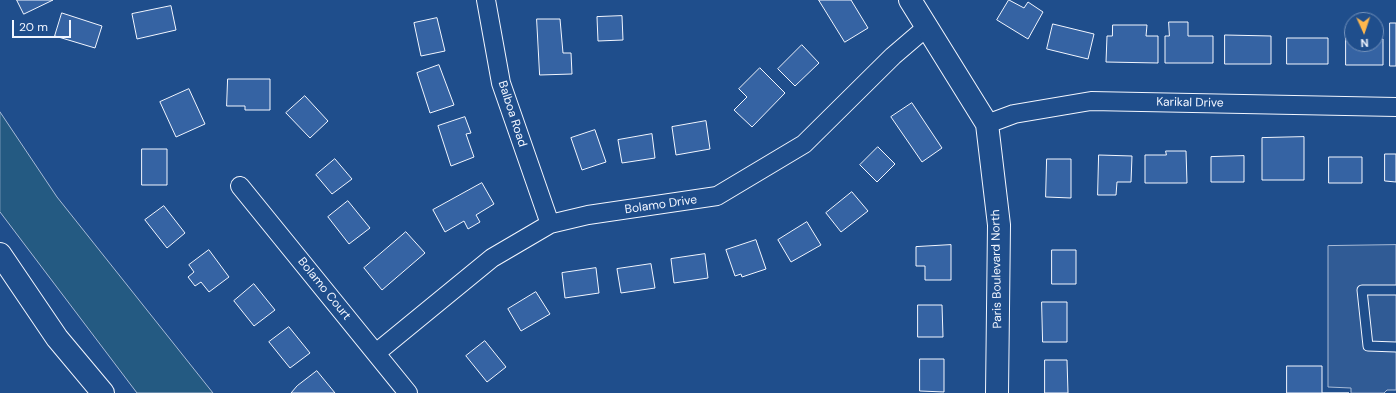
<!DOCTYPE html>
<html>
<head>
<meta charset="utf-8">
<style>
	body { margin:0 }
	#map { position:relative; width:1396px; height:393px; overflow:hidden; background:#1f4e8c; font-family:"DM Sans",sans-serif }
	canvas { display:block }
	.north { position:absolute; left:1344px; top:12px; width:40px; height:40px; box-sizing:border-box; background:#1f4e8c; border:1px solid #7391ba; border-radius:50%; rotate:177deg; font-size:11px; font-weight:700; line-height:16px; text-align:center; color:#f2f6ff }
	.north::after { content:''; display:block; margin:auto; width:14px; height:18px; background:#ffb74d; clip-path:polygon(50% 0,100% 100%,50% 72%,0 100%) }
	.scale { position:absolute; left:12px; top:20px; width:59px; height:18px; box-sizing:border-box; border:2px solid #f2f6ff; border-top:0; padding-left:5px; font-size:12px; line-height:14px; white-space:nowrap; color:#f2f6ff; -webkit-text-stroke:3px #1f4e8c; paint-order:stroke }
</style>
</head>
<body>
<div id="map">
<canvas width="1396" height="393"></canvas>
<div class="north">N</div>
<div class="scale">20 m</div>
</div>
<script>
const context = document.querySelector('canvas').getContext('2d');
context.lineJoin = 'round';
function paint(path, color) {
  context.fillStyle = color;
  context.fill(path, 'evenodd');
}
function trace(path, color, width, dash) {
  context.strokeStyle = color;
  context.lineWidth = width;
  context.lineCap = dash ? 'butt' : 'round';
  context.setLineDash(dash || []);
  context.stroke(path);
}
function write(font, color, halo, rows, align = 'center') {
  context.font = font + ' "DM Sans",sans-serif';
  context.lineWidth = 3;
  context.setLineDash([]);
  context.textBaseline = 'middle';
  context.strokeStyle = halo;
  context.fillStyle = color;
  for (const [text, x, y, turn = 0] of rows) {
    context.save();
    context.translate(x, y);
    context.rotate((+turn || 0) * Math.PI / 180);
    context.textAlign = isNaN(turn) ? turn : align;
    if (halo) context.strokeText(text, 0, 0);
    context.fillText(text, 0, 0);
    context.restore();
  }
}
const green = new Path2D(`
	M0,112L57,197L213,393H137L0,212Z`);
paint(green, '#245a82');
trace(green, '#a8bbd7', 1);
const parking = new Path2D(`
	M1396,245V390H1387L1384,393H1351V388L1328,387V246Z`);
paint(parking, '#305b95');
trace(parking, '#a8bbd7', 1);
const building = new Path2D(`
	M17,0H53L24,14Z
	M819,0H851L868,28L845,42Z
	M1009,0L1024,8L1028,2L1043,12L1028,39L997,20Z
	M171,6L176,30L137,39L132,14Z
	M62,13L102,26L95,48L55,36Z
	M622,16L623,40L598,41L597,17Z
	M437,18L445,51L421,56L414,23Z
	M537,19H560L563,53H571L572,74L540,75Z
	M1169,22H1188V36H1213V63H1165V36H1169Z
	M1390,23H1396V66H1390Z
	M1053,24L1094,34L1088,59L1047,49Z
	M1113,25H1147L1146,36H1158V63L1106,62L1107,36H1112Z
	M1225,35L1271,36V64H1225Z
	M1287,38H1328V64H1287Z
	M1346,38H1352V44H1376V39H1383V65H1346Z
	M802,45L819,63L795,86L778,69Z
	M439,65L454,105L430,113L417,73Z
	M760,68L785,93L752,127L734,110L747,97L739,89Z
	M228,79H270V110H245V106H227Z
	M189,89L205,124L176,137L160,102Z
	M305,96L328,121L310,138L286,113Z
	M912,103L942,148L922,162L891,117Z
	M465,117L471,133L466,134L474,157L451,166L438,126Z
	M706,121L710,149L676,155L672,127Z
	M595,130L606,162L582,170L571,138Z
	M652,134L655,158L622,163L618,140Z
	M1304,137V180H1262V138Z
	M878,147L895,164L877,182L860,165Z
	M142,149H167V185H142Z
	M1166,151H1186L1187,183H1145V155H1166Z
	M1385,154H1396V182L1385,181Z
	M1099,155L1132,156L1131,182H1117L1116,195H1098Z
	M1244,156V182H1211V157Z
	M1329,157H1362V183H1329Z
	M335,159L352,179L332,194L316,175Z
	M1047,159H1071V198L1046,197Z
	M482,183L494,204L476,215L480,222L468,229L464,221L445,232L433,210Z
	M852,192L868,211L841,232L826,213Z
	M348,201L370,228L349,244L328,217Z
	M164,206L185,233L167,248L145,220Z
	M807,222L821,245L791,262L778,240Z
	M406,232L425,253L382,290L364,268Z
	M756,240L766,269L742,277L741,274L735,276L726,250Z
	M951,245V280H925V266H916V247Z
	M209,250L229,277L209,292L201,282L195,286L188,277L194,272L189,265Z
	M1052,250H1076V284H1052Z
	M705,254L708,278L674,283L671,259Z
	M651,264L655,288L621,293L617,269Z
	M596,268L599,293L565,298L562,273Z
	M254,284L275,310L254,326L234,301Z
	M536,292L550,314L521,331L508,309Z
	M1042,302H1067V342H1043Z
	M918,305H942L943,337H918Z
	M289,327L310,353L290,368L269,342Z
	M485,341L506,367L487,382L466,356Z
	M920,359H944V392L920,391Z
	M1045,360H1067L1068,393H1045Z
	M1287,366H1322V393H1349H1287Z
	M317,371L335,393H291L297,386Z`);
paint(building, '#3563a3');
trace(building, '#f2f6ff', 1);
const lane = new Path2D(`
	M1396,290H1362L1368,346L1396,347`);
const street = new Path2D(`
	M486,0L501,83L550,224
	M987,124L1014,114L1091,101L1396,107
	M240,186L408,393
	M376,353L492,258L550,224L588,215L717,196L804,144L893,56L928,26`);
const secondary = new Path2D(`
	M910,0L987,124L999,225L997,393`);
const highway = new Path2D(`
	M0,254L57,338L103,393`);
trace(lane, '#f2f6ff', 11);
trace(street, '#f2f6ff', 20);
trace(secondary, '#f2f6ff', 24);
trace(highway, '#f2f6ff', 24);
trace(lane, '#1f4e8c', 9);
trace(street, '#1f4e8c', 18);
trace(secondary, '#1f4e8c', 22);
trace(highway, '#1f4e8c', 22);
write('12px', '#f2f6ff', '#1f4e8c', [
	["Karikal Drive",1190,103,1],
	["Balboa Road",512,114,72],
	["Bolamo Drive",661,205,-8],
	["Paris Boulevard North",997,269,-91],
	["Bolamo Court",324,289,51]
]);
</script>
</body>
</html>
